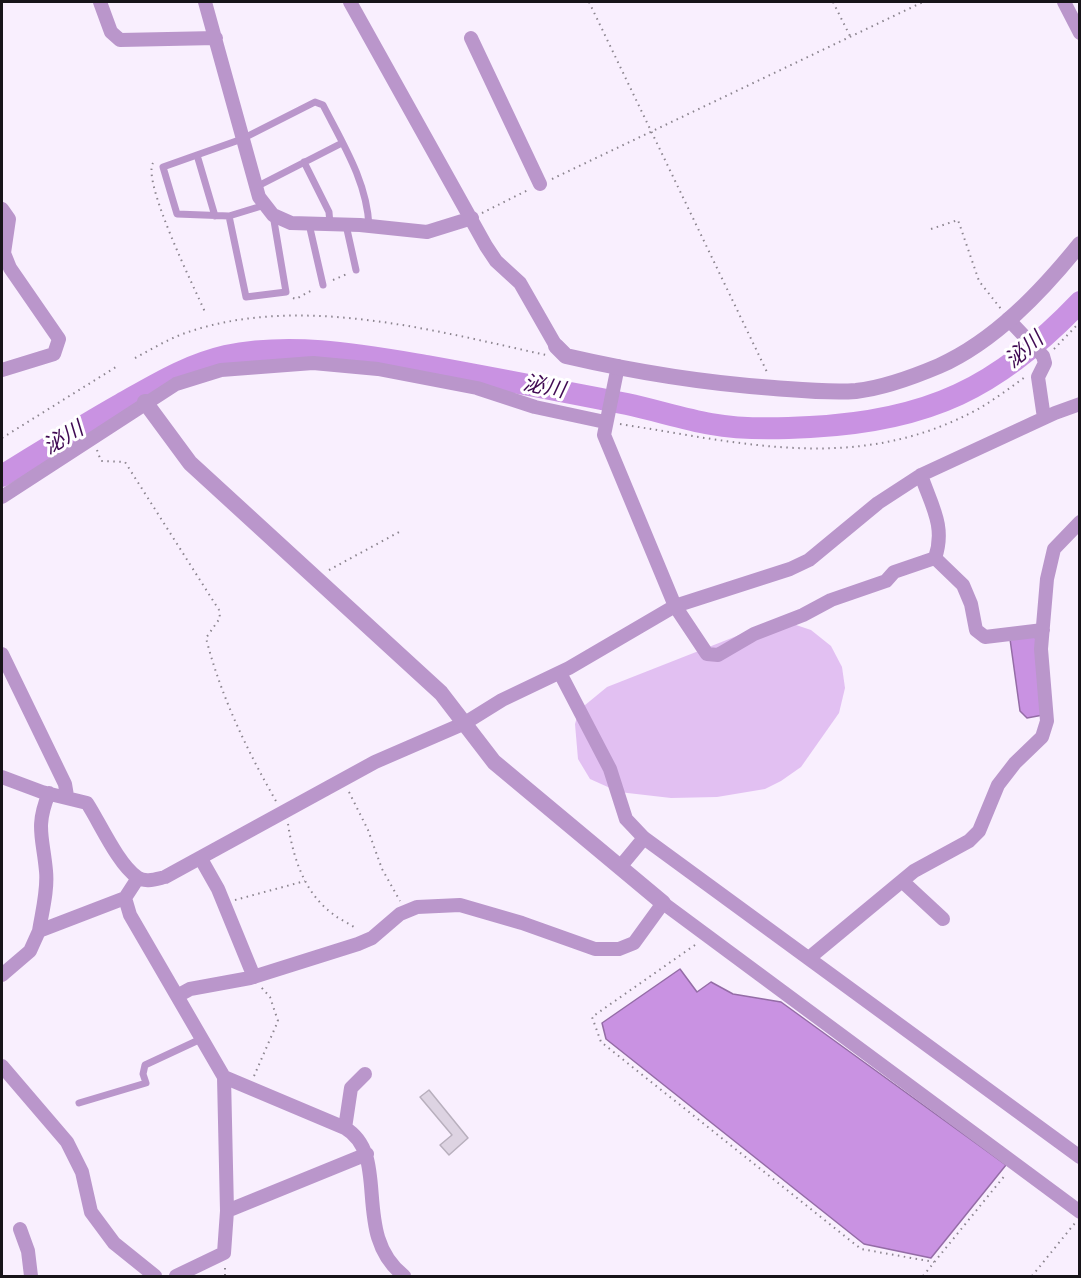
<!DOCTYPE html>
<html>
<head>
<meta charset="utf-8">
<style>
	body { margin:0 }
	#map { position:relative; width:1081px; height:1278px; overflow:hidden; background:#f9effe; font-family:"Source Serif 4",serif }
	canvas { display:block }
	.frame { position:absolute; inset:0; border:3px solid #171419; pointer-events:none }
</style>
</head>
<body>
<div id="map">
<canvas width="1081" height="1278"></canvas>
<div class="frame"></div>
</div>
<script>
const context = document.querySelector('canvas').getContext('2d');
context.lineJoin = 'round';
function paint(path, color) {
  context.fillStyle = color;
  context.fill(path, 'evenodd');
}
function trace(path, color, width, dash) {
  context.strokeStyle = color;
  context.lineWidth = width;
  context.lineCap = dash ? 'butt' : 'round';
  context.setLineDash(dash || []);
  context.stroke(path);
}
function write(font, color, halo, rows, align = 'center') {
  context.font = font + ' "Source Serif 4","Noto Sans JP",serif';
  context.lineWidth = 6;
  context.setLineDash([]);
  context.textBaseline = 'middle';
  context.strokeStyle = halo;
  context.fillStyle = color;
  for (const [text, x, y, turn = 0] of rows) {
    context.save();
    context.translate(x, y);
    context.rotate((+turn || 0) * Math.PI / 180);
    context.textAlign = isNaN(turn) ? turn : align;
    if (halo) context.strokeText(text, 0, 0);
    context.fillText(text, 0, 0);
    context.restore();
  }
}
paint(new Path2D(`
	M790,623L811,630L831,646L842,667L845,688L839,713L801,767L781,781L765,789L717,797L671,798L619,792L590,779L578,759L575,724L579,710L607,687L752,630Z`), '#e2c0f2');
const water = new Path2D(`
	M1028,636L1038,638L1043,715L1027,718L1020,711L1010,639Z
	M680,969L697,992L711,982L733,994L781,1002L1006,1165L931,1258L864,1244L606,1039L602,1023Z`);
paint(water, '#c992e2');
trace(water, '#946ca6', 1.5);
trace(new Path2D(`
	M2,476C41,452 80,427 121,404C155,385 187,365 226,356C292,342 361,355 427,366C494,378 560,391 627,404C655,410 683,419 711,424C743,430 777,429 810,427C928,421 998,388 1080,302`), '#c992e2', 22);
const building = new Path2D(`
	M429,1090L468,1138L449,1155L440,1145L452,1135L420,1097Z`);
paint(building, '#ddd3e2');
trace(building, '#b8afbd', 1.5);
trace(new Path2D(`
	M589,2L767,372
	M833,2L850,36
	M153,163C142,182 194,287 205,312
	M552,179L923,2
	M482,213L528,190
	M931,229L958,220L979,281L1001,309
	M333,280L347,274
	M293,298L296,299L314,289
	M1054,349L1080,322
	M135,358C150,350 165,341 180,335C294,292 432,330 546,355
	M620,424C747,444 860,474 980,408C995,399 1010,388 1025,377
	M2,438L116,367
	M97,450L101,461L125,462L219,610L220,618L206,638C221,697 247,750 277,803
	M329,570L401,531
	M349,792L368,830L382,869L400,901
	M288,824C293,857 304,893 333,914C340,920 349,923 357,929
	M235,900L305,881
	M695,945L592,1017L601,1042L861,1249L934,1262
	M254,1076L278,1021L270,997L261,987
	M225,1268V1276
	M923,1276L1006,1174
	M1032,1276L1075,1223`), '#8c858f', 2, [1.5, 4.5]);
trace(new Path2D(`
	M197,155L215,216
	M304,162L329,212L330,224
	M256,187L342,143
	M265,205L229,216L177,214L163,167L242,139L315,102L323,105C343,144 367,182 369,226
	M229,216L246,297L286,292L273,215
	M309,224L323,285
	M346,225L356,270
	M79,1103L146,1083L143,1074L145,1065L203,1038`), '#ba96cb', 7);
trace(new Path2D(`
	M100,2L111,32L120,40L216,38
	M205,2L259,197L273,215L291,223L360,225L427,232L472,218
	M350,2L486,246L496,261L520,283L556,346
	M1064,2L1080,33
	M471,38L540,184
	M2,209L9,219L4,253L10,268L59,339L54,354L2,370
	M1008,319L1043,356L1045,363L1038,377L1044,418
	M618,366L604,435L675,606L707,654L718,655L754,634L803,615L831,600L886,581L894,572L935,558
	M921,475C931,505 946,526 935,558
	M2,497L176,384L221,370L313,363L378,369L477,388L535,407L605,422
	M935,558L963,585L971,604L976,630L985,637L1043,630
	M2,654L65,784L67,796
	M560,673L610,769L626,819L644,838L1080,1157
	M2,777L42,792L87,803C100,823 118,864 137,877C145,883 156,879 165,877L375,762L465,723L502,700L569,668L675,606L790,569L809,560L878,503L921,475L1055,413L1080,404
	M201,859L218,889L254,977
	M620,867L644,838
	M902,881L943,919
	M125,898L130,915L224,1077L227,1211L224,1253L176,1276
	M39,931C42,912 48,890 46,871C43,837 35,827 49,793
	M809,958L914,871L969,841L979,831L998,785L1015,763L1042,737L1047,721L1041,649L1047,579L1054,549L1080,522
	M2,975L30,951L39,931L125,898L138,878
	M179,995L190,989L250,978L358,944L372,938L400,914L417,907L460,905L522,923L595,949H619L634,943L663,903L1080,1212
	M2,1066L67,1142L82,1172L91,1212L114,1243L155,1276
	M224,1077L345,1128C392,1156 350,1234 404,1276
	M345,1128L351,1088L365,1074
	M227,1211L367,1154
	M20,1229L28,1251L31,1276`), '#ba96cb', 14);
trace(new Path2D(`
	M556,346L566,356C635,372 703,383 774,388C801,390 828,393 856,391C883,388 913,377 939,366C995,341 1042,291 1080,244
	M145,402L190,463L441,693L494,762L663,903`), '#ba96cb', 16);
write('italic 21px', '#400a53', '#fff', [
	["泌川",1025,351,-41],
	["泌川",544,388,11],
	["泌川",64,439,-31]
]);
</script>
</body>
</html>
